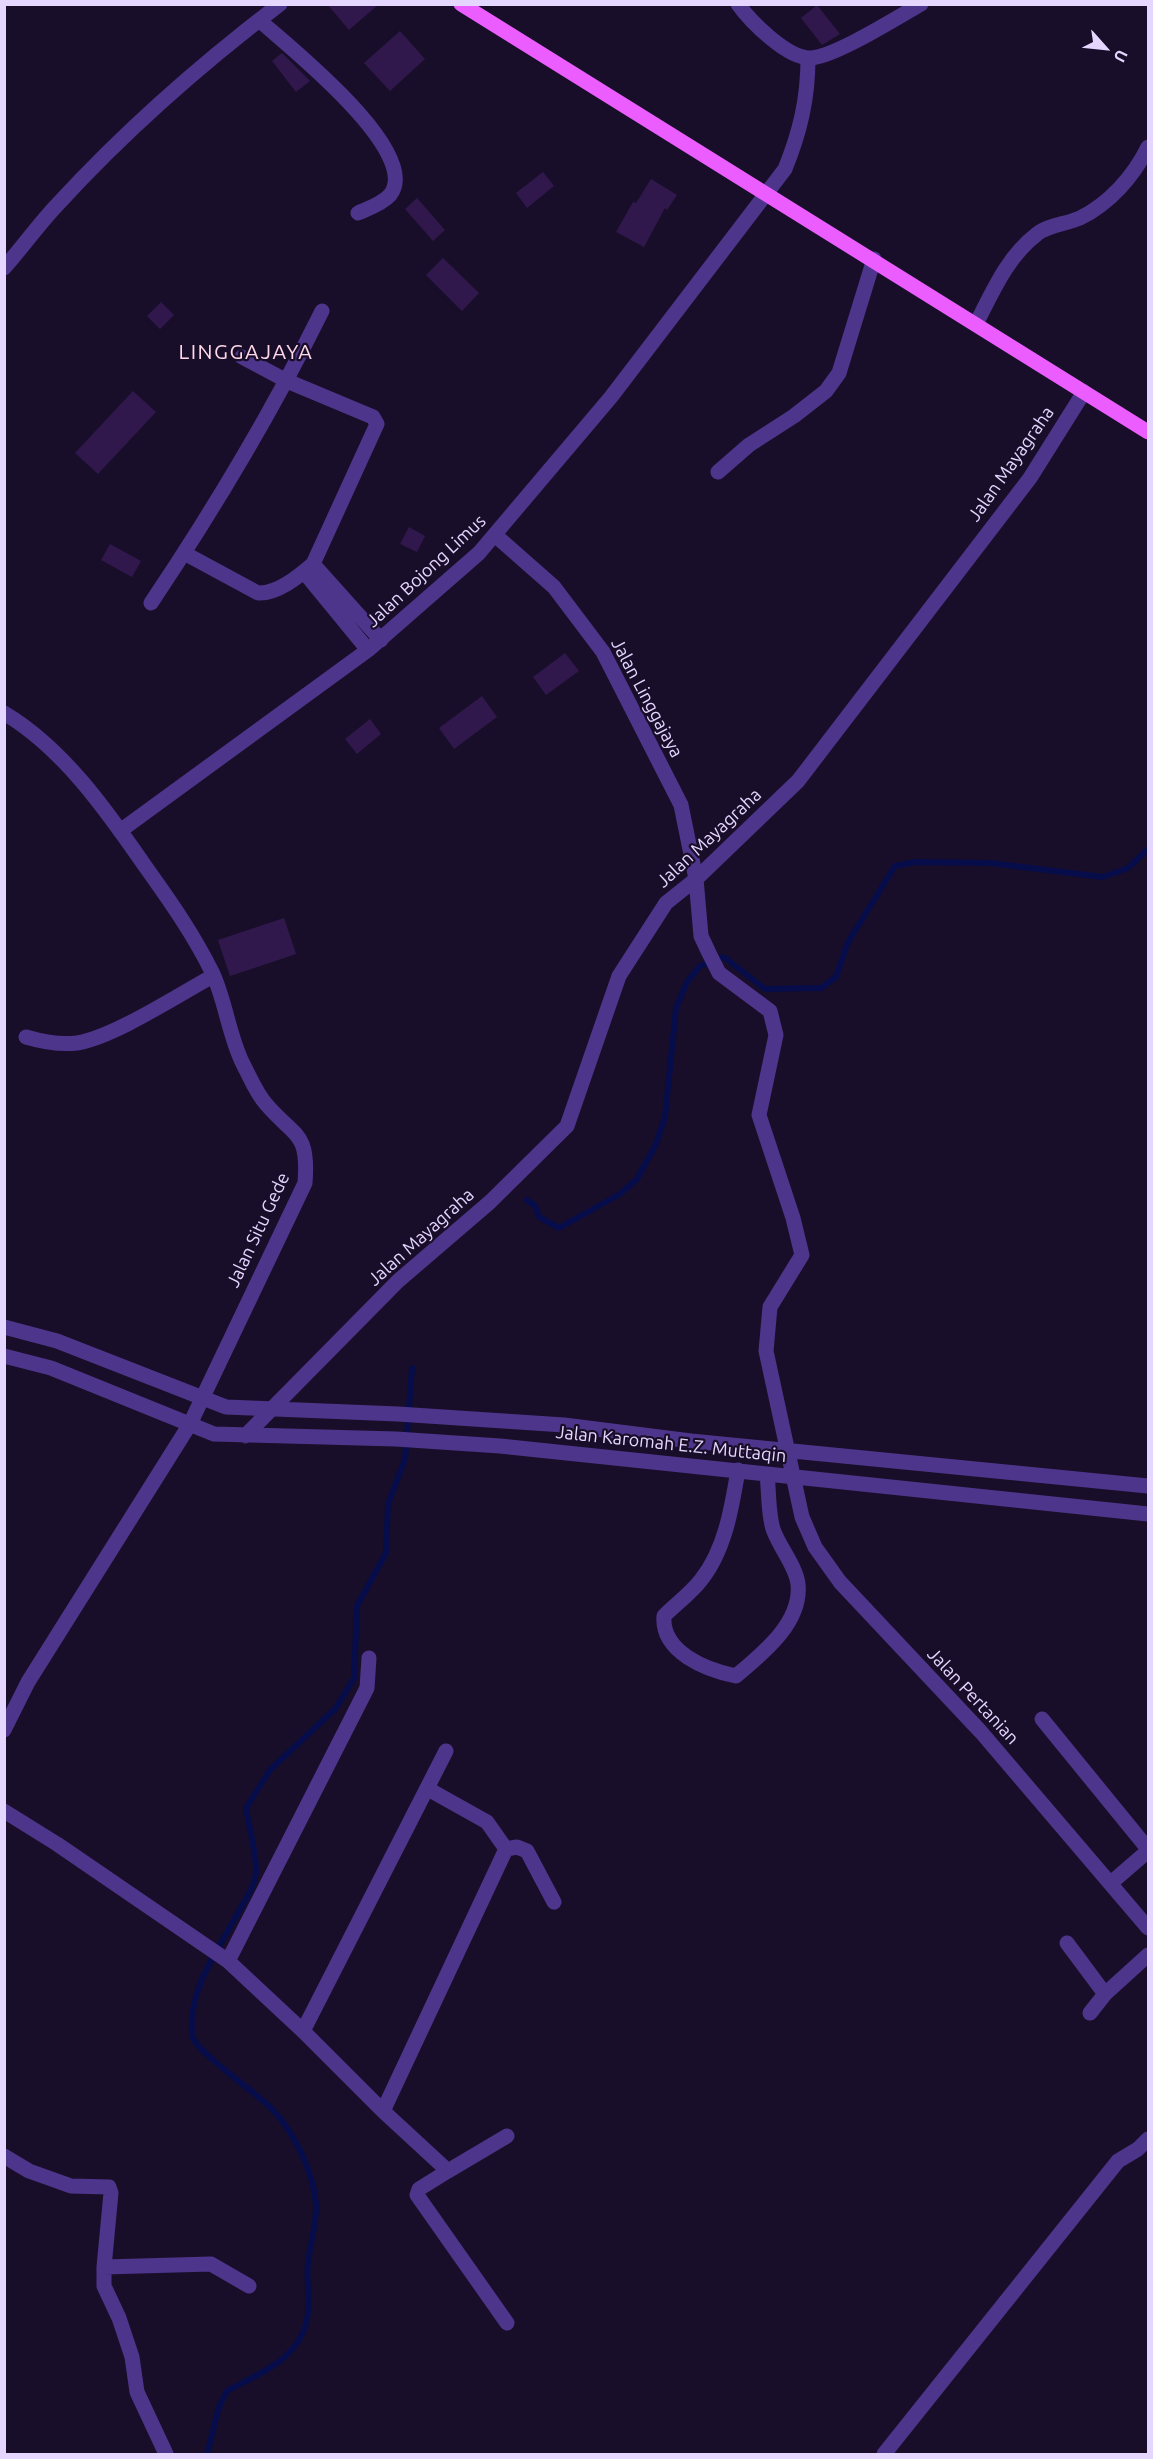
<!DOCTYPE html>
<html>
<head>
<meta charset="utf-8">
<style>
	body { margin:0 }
	#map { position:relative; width:1153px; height:2459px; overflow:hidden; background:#190e29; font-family:Ubuntu,sans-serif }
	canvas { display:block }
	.frame { position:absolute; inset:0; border:6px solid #e5d6ff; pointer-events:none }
	.north { position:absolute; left:1075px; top:18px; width:60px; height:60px; -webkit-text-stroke:4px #190e29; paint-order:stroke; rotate:117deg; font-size:16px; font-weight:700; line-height:24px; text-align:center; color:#e5d6ff }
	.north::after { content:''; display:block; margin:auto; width:21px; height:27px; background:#e5d6ff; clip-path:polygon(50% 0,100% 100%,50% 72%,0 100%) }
</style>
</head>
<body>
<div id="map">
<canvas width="1153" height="2459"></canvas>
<div class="frame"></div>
<div class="north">U</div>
</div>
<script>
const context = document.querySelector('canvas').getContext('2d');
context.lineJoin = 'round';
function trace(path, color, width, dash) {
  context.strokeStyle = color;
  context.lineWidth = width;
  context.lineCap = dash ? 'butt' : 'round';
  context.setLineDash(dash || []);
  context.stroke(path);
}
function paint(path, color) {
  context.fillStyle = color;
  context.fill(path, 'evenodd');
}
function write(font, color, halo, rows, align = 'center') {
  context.font = font + ' Ubuntu,sans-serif';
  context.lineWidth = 4.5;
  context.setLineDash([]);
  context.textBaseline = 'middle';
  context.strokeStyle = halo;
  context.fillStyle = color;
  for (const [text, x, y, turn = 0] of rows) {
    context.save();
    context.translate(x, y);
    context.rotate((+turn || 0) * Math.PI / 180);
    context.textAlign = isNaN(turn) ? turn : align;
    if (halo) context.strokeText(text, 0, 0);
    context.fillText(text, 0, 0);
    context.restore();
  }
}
trace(new Path2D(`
	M527,1200L535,1206L539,1217L559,1228L620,1194L637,1179L656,1144L665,1117L676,1008L687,982L700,966L724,957L765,989L821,988L836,977L848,942L895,866L915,862L990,863L1103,877L1128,868L1148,849
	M207,2454L219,2407L227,2391C262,2372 303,2358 308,2313C310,2296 306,2279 308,2263C310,2243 317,2224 316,2204C313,2171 295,2134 273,2110C257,2092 193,2051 192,2034C188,1989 218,1950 238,1913C245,1900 255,1886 256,1871C256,1850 249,1828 246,1808L270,1770L336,1708L354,1678L357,1606L386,1553L388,1504L405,1459L412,1368`), '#060d4a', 6);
paint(new Path2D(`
	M327,4H379L349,30Z
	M817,5L840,34L822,45L801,18Z
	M400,31L425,59L390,91L364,63Z
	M282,53L310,81L296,92L272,61Z
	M543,172L554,186L527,208L516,193Z
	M651,179L677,195L667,210L665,208L644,247L616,232L633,202L636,203Z
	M417,198L445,230L433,241L405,209Z
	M443,258L479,293L462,311L426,275Z
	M161,302L174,315L160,329L147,316Z
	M133,391L156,412L98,474L75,453Z
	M409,527L425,536L417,552L400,544Z
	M110,544L141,561L132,577L101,560Z
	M565,653L579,671L546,695L533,677Z
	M482,696L497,717L454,749L439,728Z
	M370,719L381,734L357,754L345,739Z
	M284,918L296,954L230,976L218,940Z`), '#30184c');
trace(new Path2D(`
	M738,4C751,22 787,58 810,58C833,58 898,17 921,4
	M259,20C287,45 424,153 390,195C382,204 367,209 358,213
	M4,268C22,248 38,225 57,205C124,132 201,64 280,4
	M976,324C993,291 1007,257 1037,234C1048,225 1067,224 1080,218C1109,204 1134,176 1148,147
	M718,472L749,445L794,416L826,391L839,373L874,259
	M495,535L554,587L603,652L681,805L696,879L701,936L709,953L719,973L770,1011L776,1035L759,1115L793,1218L802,1255L770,1307L766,1351L802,1517L815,1547L840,1582L981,1732L1148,1928
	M184,553L258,593C277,594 298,577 313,564L377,424L373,417L287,381L242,357
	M313,564L381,640
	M304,572L368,650
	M151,603C214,509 272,412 322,311
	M4,713C63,748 107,811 145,866C170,901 194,935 213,974C226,1003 229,1036 243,1064C250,1077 256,1093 266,1104C295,1138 309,1131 305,1183L190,1424L28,1682L4,1730
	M120,831L368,650L479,553L611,397L785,169C800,132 808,99 808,58
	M26,1037C43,1042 60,1045 77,1043C114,1037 178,995 213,976
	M4,1327L57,1341L226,1407L398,1414L564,1425L691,1441L1148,1486
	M4,1356L51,1368L214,1434L396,1439L500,1446L1148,1514
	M245,1436L398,1281L490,1202L567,1126L619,976L666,903L696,879L798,781L1030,478L1084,392
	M738,1470C732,1507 725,1550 701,1580C691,1593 676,1604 664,1616C661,1652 706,1670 736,1676C762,1654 802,1623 798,1584C796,1566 779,1547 773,1529C768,1513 769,1491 767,1474
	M1042,1719L1148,1849
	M428,1789L487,1822L506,1849
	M4,1811L57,1844L228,1961L303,2031L383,2111L448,2171L419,2189L417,2195L507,2323
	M1112,1882L1148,1851
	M1067,1943L1105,1994L1148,1955
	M228,1961L367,1688L369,1658
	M1090,2013L1105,1994
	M303,2031L446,1751
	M383,2111L506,1849L517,1847L527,1851L554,1902
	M4,2156L29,2171L71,2186L109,2187L111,2193L104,2267L211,2264L249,2286
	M448,2171L507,2136
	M104,2267V2286L119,2318L132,2357L137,2392L166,2454
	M884,2454L1118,2161L1138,2149L1148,2139`), '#4e358c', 15);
trace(new Path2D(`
	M461,4L1148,432`), '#eb5dff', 15);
write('18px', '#e5d6ff', '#190e29', [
	["Jalan Mayagraha",1011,464,-55],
	["Jalan Bojong Limus",426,571,-43],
	["Jalan Linggajaya",647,698,62],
	["Jalan Mayagraha",709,838,-43],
	["Jalan Situ Gede",258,1230,-65],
	["Jalan Mayagraha",421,1237,-42],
	["Jalan Karomah E.Z. Muttaqin",671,1444,6],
	["Jalan Pertanian",973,1696,47]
]);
context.letterSpacing = '1.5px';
write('21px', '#ffd8e7', '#190e29', [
	["LINGGAJAYA",246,352]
]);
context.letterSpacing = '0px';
</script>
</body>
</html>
